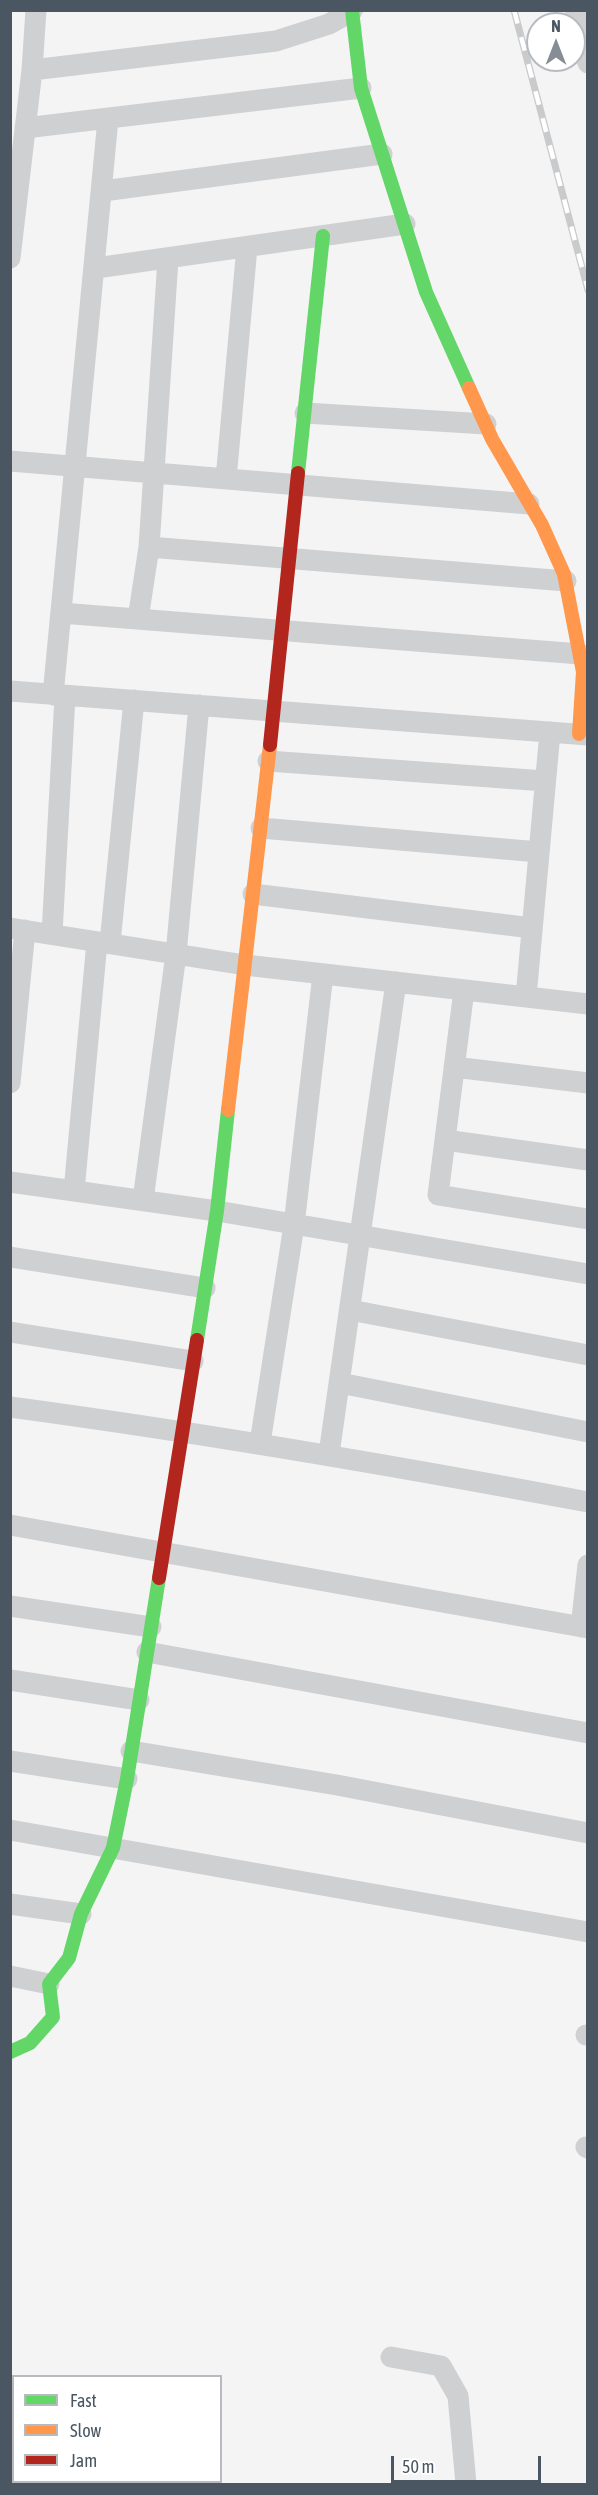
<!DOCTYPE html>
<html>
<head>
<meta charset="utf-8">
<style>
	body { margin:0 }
	#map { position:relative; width:598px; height:2495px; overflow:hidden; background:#f4f4f4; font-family:"Asap Condensed",sans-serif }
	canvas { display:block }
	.frame { position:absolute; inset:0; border:12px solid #4a5661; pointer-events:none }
	.legend { position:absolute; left:12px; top:2375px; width:210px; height:108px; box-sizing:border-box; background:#fff; border:2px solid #b7bbc0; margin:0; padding:8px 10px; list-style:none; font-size:18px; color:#4a5661 }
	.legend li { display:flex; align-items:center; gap:12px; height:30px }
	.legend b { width:30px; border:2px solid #b7bbc0 }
	.north { position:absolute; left:526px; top:12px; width:60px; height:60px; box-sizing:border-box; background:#fff; border:2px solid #b7bbc0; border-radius:50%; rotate:0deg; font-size:16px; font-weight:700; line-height:24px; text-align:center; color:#4a5661 }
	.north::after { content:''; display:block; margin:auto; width:21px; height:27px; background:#868d94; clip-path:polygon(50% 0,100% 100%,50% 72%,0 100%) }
	.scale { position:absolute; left:391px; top:2456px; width:150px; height:27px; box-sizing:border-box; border:3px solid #4a5661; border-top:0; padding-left:8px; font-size:18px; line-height:21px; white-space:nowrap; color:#4a5661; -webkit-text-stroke:4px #fff; paint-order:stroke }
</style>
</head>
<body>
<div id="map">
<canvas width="598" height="2495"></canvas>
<div class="frame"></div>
<ul class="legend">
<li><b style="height:8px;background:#63d668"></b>Fast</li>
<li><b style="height:8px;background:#ff974d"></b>Slow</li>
<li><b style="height:8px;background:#b3261e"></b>Jam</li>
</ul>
<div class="north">N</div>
<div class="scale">50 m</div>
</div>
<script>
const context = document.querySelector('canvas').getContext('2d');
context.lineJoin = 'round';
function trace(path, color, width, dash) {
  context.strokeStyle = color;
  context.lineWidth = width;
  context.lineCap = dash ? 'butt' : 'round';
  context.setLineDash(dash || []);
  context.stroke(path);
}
trace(new Path2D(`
	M575,10L588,63
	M32,70L276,41L329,24L352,11
	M25,128L361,88
	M103,191L382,154
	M10,258L32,70L36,10
	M96,268L405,224
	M305,413L486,424
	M10,461L529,504
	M226,479L247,247
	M149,547L566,581
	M61,613L580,654
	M138,619L149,547L168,259
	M10,691L588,735
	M53,695L108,119
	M268,761L545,781
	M261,828L539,852
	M253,894L532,928
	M10,928L245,965L588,1004
	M52,934L65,696
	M110,943L134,700
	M464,990L438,1195L588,1219
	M526,997L550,732
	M454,1067L588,1083
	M10,1083L25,930
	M445,1140L588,1160
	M10,1182L217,1211L588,1274
	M74,1191L97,942
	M143,1200L176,954L199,705
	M10,1257L205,1288
	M350,1310L588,1355
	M10,1332L193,1361
	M340,1383L588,1432
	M10,1407C204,1433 396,1466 588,1502
	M260,1443L294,1225L323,974
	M329,1454L396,982
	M10,1525L588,1628
	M10,1606L151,1627
	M581,1627L588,1565
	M147,1652L588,1733
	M10,1680L139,1700
	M131,1751L337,1785L588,1833
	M10,1761L127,1779
	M10,1830L588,1932
	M10,1904L81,1914
	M10,1976L49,1984
	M586,2035H588
	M586,2147L588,2148
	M391,2357L441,2366L458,2396L466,2484
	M21,2482L35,2484`), '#ced0d2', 21);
trace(new Path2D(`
	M352,10L361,88L426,292L469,388
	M298,473L323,236
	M197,1340L217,1211L228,1110
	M10,2052L30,2043L53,2017L49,1984L69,1958L81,1914L113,1848L127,1779L159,1578`), '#63d668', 14);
trace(new Path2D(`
	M469,388L492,439L542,525L564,574L583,672L579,734
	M228,1110L270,745`), '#ff974d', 14);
trace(new Path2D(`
	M270,745L298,473
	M159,1578L197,1340`), '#b3261e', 14);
const rail = new Path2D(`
	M514,10L588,290`);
trace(rail, '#c9cacc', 7);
trace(rail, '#fff', 4.5, [14]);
</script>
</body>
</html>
